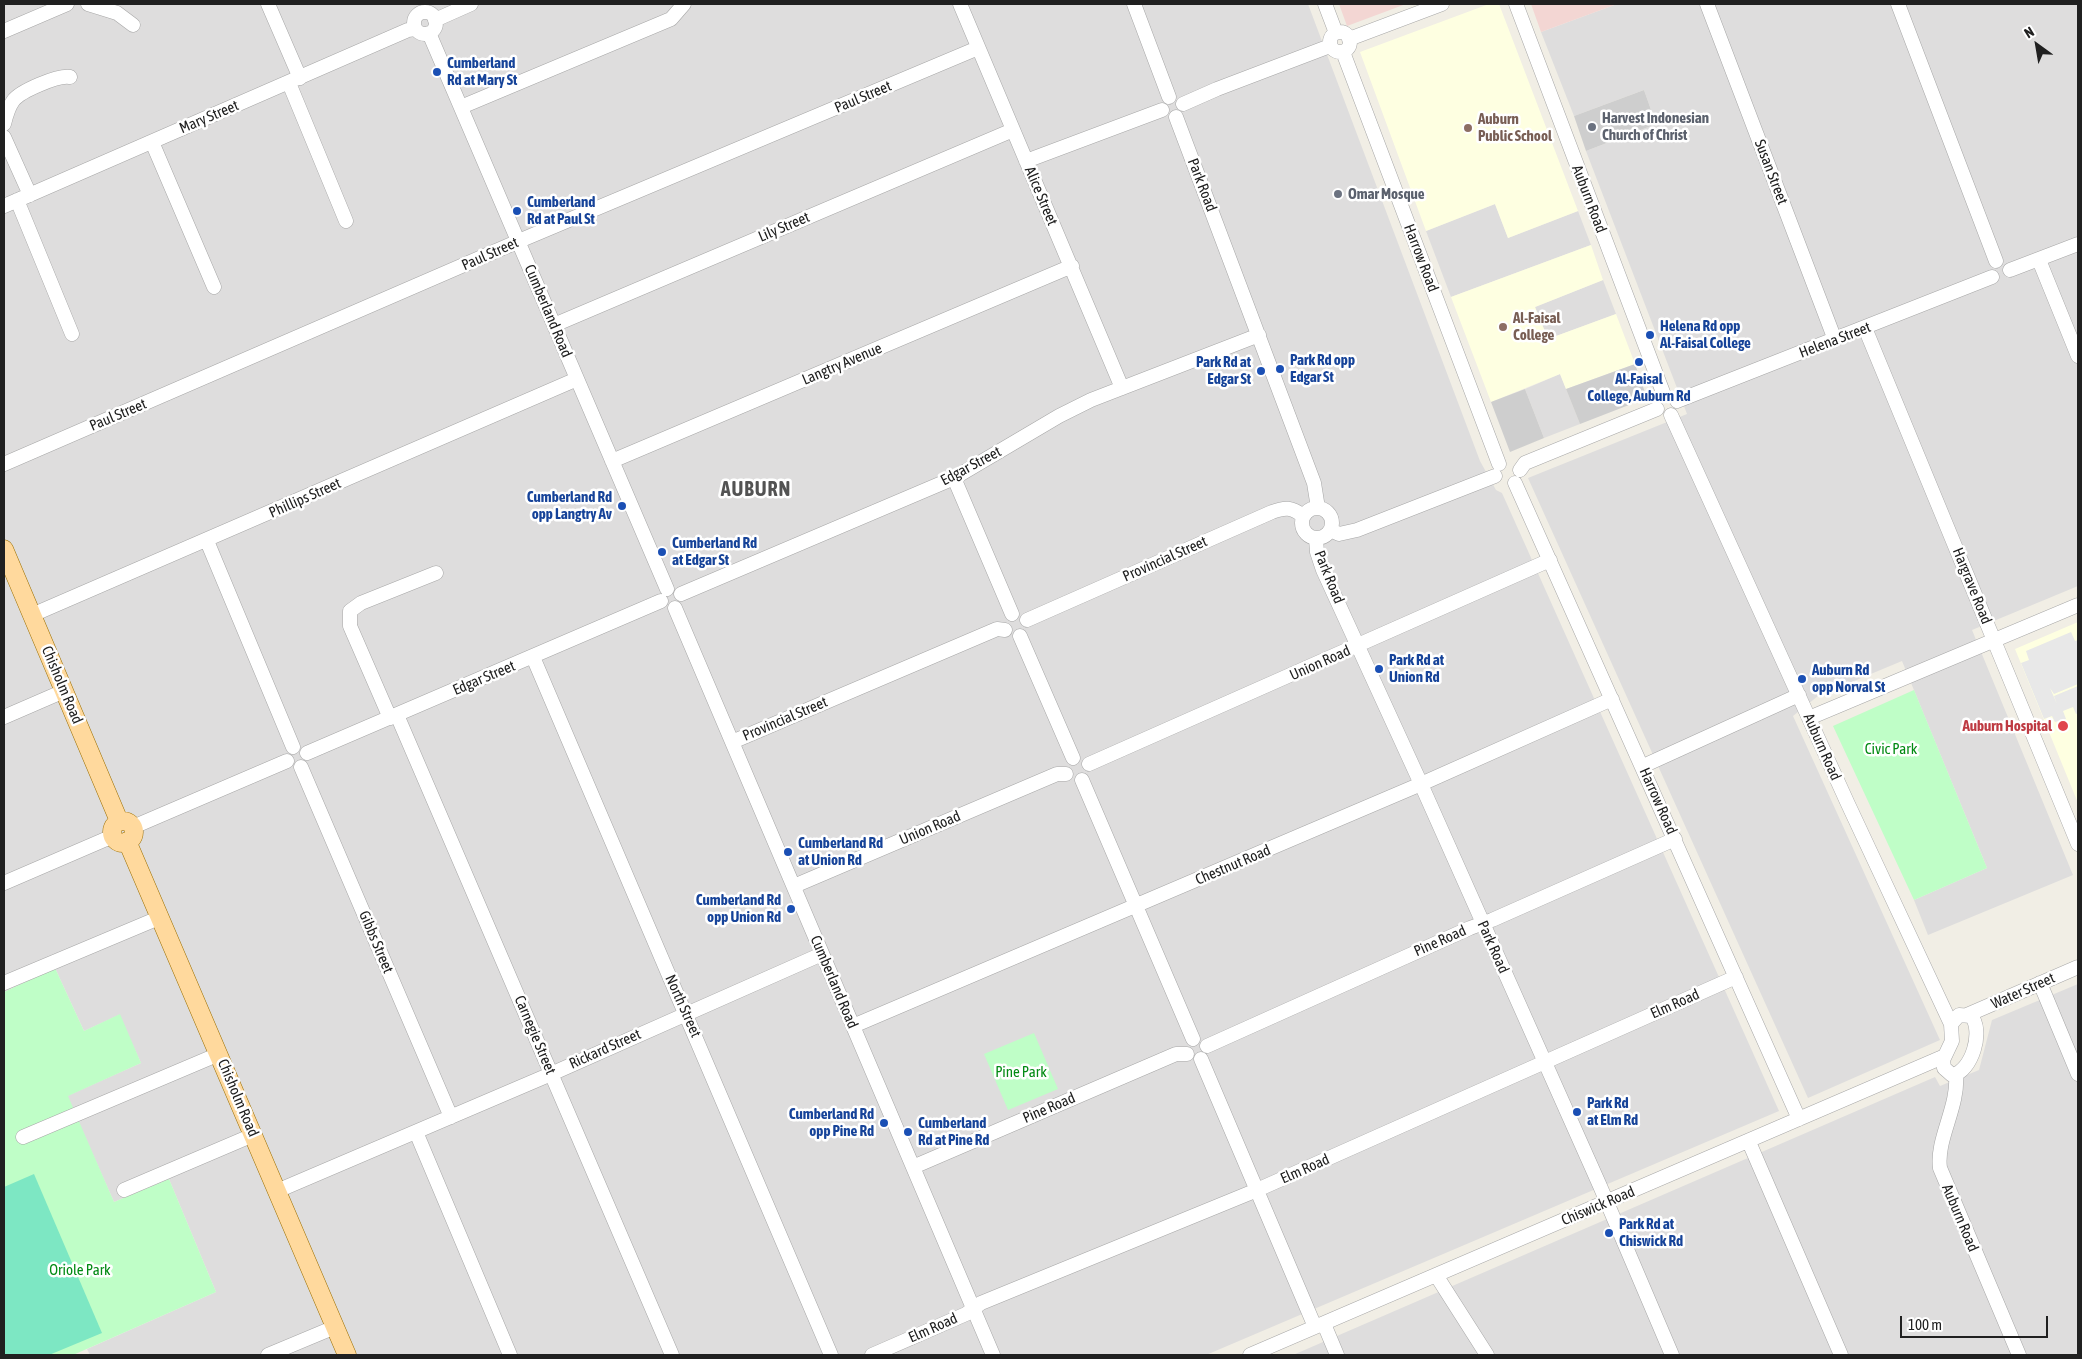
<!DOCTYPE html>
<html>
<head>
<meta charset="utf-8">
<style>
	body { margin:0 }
	#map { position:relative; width:2082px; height:1359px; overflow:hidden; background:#f1eee5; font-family:"Asap Condensed",sans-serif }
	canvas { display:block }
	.frame { position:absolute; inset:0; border:5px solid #202020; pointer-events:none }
	.north { position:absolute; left:2012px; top:20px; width:50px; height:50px; -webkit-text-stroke:4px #fff; paint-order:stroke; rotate:328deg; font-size:14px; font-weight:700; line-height:20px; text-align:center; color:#202020 }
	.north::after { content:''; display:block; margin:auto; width:18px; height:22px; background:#202020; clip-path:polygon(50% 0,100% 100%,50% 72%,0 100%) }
	.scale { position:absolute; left:1900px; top:1316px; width:148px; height:22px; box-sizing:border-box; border:2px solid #202020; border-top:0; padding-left:6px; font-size:15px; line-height:18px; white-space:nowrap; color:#202020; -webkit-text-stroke:4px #fff; paint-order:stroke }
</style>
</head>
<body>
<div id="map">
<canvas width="2082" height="1359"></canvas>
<div class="frame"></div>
<div class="north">N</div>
<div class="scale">100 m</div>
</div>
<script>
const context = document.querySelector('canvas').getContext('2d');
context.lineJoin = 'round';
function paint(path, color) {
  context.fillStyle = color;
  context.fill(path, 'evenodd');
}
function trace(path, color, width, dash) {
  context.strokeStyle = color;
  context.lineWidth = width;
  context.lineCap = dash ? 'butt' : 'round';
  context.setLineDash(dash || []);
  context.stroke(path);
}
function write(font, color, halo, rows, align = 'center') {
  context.font = font + ' "Asap Condensed",sans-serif';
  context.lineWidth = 5;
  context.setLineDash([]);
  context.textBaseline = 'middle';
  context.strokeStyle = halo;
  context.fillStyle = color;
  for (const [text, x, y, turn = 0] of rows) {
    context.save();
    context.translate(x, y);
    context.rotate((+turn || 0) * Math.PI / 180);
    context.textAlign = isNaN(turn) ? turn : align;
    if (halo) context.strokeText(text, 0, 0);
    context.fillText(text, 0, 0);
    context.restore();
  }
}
paint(new Path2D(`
	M4,4H1308L1480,461L1496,490L1502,493L1779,1111L1206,1355H90L87,1349L216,1292L169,1179L114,1202L67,1096L141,1063L119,1015L84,1031L55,968L4,992Z
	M1617,4H2078V586L1972,630L2073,875L1928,935L1914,900L1987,868L1902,661L1818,696L1793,716L1940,1040L1808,1098L1528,478L1687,414L1586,151L1656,124L1644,90L1574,116L1541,32Z
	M1495,204L1508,238L1578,211L1591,245L1451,297L1426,231Z
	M1603,280L1616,314L1548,339L1535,307Z
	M1560,374L1580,424L1544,438L1525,389Z
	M2078,984V1355H1293L1935,1077L1940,1086L1979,1070L1992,1020Z`), '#dedddd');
paint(new Path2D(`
	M1339,4H1406L1347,26Z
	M1531,4H1617L1541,32Z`), '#f3d6d3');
paint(new Path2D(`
	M1489,4H1499L1578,211L1508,238L1495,204L1426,231L1360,52Z
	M1591,245L1603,280L1535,307L1548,339L1616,314L1635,364L1566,389L1560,374L1491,402L1451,297Z
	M2078,622V803L2015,649Z`), '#feffe1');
paint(new Path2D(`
	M1644,90L1656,124L1586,151L1574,116Z
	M1635,364L1647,398L1580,424L1566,389Z
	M1525,389L1544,438L1510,452L1491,402Z`), '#cecece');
paint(new Path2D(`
	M1914,690L1987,868L1914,900L1833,726Z
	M55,968L84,1031L120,1014L141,1063L68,1096L114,1202L169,1179L216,1292L73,1355H4V992Z
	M1034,1033L1058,1089L1008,1110L984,1054Z`), '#bffec7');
paint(new Path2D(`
	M34,1174L102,1333L49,1355H4V1187Z`), '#7de7c3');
paint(new Path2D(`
	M2071,632L2075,641L2078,640V684L2054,694L2050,688L2057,704L2054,696L2078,686V713L2076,714L2073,707L2063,711L2066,719L2055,722L2052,716L2044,719L2021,663L2029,660L2026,651Z`), '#e8e8e8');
const minor = new Path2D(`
	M88,4L117,13L133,25
	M268,4L300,78
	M960,4L1122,388
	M1134,4L1169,97
	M1325,4L1336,33
	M1516,4L1664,395
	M1707,4L1835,340
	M1898,4L1996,261
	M414 23a11 11 0 1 1 22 0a11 11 0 1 1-22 0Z
	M435,20L471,4
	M4,31L67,4
	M1330 42a10 10 0 1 1 20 0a10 10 0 1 1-20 0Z
	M429,33L667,589
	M1349,39L1442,4
	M1343,52L1499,464
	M289,83L346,221
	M1183,104L1217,89L1330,46
	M461,107L671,19L684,4
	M1176,117L1314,483L1318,508
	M4,124C6,116 8,108 13,101C20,91 58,75 70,77
	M4,137L30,195
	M152,142L214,287
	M1026,161L1162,110
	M17,200L72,334
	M4,206L408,30L415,29
	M2039,260L2078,356
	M2010,270L2078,244
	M554,325L1013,130
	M1865,328L2078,844
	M1677,401L1992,277
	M1671,415L1848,804L1951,1024
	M612,461L1072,266
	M4,464L526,238L978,48
	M1520,470L1525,463L1657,409
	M954,478L1012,614
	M1515,483L1799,1119
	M1302 523a15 15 0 1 1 30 0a15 15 0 1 1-30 0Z
	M1331,530L1339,534L1357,530L1495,476
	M1316,539L1317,552L1323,570L1421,784L1600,1186L1672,1355
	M207,541L293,747
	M681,594L954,478L1059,416L1091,400L1259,335
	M675,608L993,1355
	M32,615L577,379
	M1027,620L1272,512C1285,507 1292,507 1303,516
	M1020,636L1073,758
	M533,657L831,1355
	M397,715L672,1355
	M4,717L64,691
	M390,718L350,626V611L361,603L436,573
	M1809,718L2078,605
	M732,742L997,629L1005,630
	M307,753L661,601
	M1089,764L1550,560
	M1643,766L1799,695
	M301,767L451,1117
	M1082,780L1193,1039
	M133,827L287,761
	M4,883L113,836
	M794,886L1057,774H1066
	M4,983L161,917
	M2040,983L2078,1074
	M1959,1015L1971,1016C1984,1030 1972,1072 1952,1075L1944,1068L1943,1060L1952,1041L1951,1024Z
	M1967,1015L2078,967
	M853,1026L1421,784L1612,699
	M1207,1046L1470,928L1492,920L1675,839
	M1201,1059L1315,1327
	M1956,1074C1959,1107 1936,1139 1940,1168L2019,1355
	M416,1132L510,1355
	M23,1137L219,1054
	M1749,1142L1841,1355
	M913,1167L1176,1054H1187
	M124,1190L253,1135
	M277,1191L551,1074L822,954
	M1436,1275L1487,1355
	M1324,1324L1337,1355
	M268,1355L335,1327
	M872,1355L966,1314L981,1303L1257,1190L1736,977
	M1250,1355L1945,1056`);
const major = new Path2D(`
	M4,549L119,821
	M112 832a11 11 0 1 1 22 0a11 11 0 1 1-22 0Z
	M127,841L347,1355`);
trace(minor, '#a7a7a7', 15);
trace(major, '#9c6f00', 19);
trace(minor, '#fff', 14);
trace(major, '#ffd99d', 18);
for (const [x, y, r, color] of [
	[437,72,5,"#1a4fb4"],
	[1592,127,5,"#6b7280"],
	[1468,128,5,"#8d6e63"],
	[1338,194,5,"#6b7280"],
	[517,211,5,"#1a4fb4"],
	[1503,327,5,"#8d6e63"],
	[1650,335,5,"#1a4fb4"],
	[1639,362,5,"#1a4fb4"],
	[1280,369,5,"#1a4fb4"],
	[1261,371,5,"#1a4fb4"],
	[622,506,5,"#1a4fb4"],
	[662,552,5,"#1a4fb4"],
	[1379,669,5,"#1a4fb4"],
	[1802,679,5,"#1a4fb4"],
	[2063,726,6,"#e0444e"],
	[788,852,5,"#1a4fb4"],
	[791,909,5,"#1a4fb4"],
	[1577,1112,5,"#1a4fb4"],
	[884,1123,5,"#1a4fb4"],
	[908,1132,5,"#1a4fb4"],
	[1609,1233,5,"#1a4fb4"]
]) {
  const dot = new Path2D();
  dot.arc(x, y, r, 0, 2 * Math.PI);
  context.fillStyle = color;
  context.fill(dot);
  trace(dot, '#fff', 2);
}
write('bold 15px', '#164399', '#fff', [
	["Cumberland",447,63],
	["Rd at Mary St",447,80],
	["Cumberland",527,202],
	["Rd at Paul St",527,219],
	["Helena Rd opp",1660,326],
	["Al-Faisal College",1660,343],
	["Park Rd opp",1290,360],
	["Edgar St",1290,377],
	["Park Rd at",1251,362,"right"],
	["Edgar St",1251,379,"right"],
	["Al-Faisal",1639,379,"center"],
	["College, Auburn Rd",1639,396,"center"],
	["Cumberland Rd",612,497,"right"],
	["opp Langtry Av",612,514,"right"],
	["Cumberland Rd",672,543],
	["at Edgar St",672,560],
	["Park Rd at",1389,660],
	["Union Rd",1389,677],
	["Auburn Rd",1812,670],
	["opp Norval St",1812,687],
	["Cumberland Rd",798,843],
	["at Union Rd",798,860],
	["Cumberland Rd",781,900,"right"],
	["opp Union Rd",781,917,"right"],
	["Park Rd",1587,1103],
	["at Elm Rd",1587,1120],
	["Cumberland Rd",874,1114,"right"],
	["opp Pine Rd",874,1131,"right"],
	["Cumberland",918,1123],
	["Rd at Pine Rd",918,1140],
	["Park Rd at",1619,1224],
	["Chiswick Rd",1619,1241]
], 'left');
write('15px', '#202020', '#fff', [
	["Paul Street",863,97,-23],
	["Mary Street",209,117,-23],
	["Susan Street",1771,172,69],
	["Park Road",1202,185,69],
	["Alice Street",1041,196,67],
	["Auburn Road",1589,199,69],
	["Lily Street",784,227,-23],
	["Paul Street",490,254,-24],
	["Harrow Road",1421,258,69],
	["Cumberland Road",548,311,67],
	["Helena Street",1835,340,-21],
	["Langtry Avenue",842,364,-23],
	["Paul Street",118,415,-23],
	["Edgar Street",971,466,-28],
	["Phillips Street",305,498,-24],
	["Provincial Street",1165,559,-24],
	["Park Road",1329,577,68],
	["Hargrave Road",1972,586,68],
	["Union Road",1320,663,-24],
	["Edgar Street",484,678,-23],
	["Chisholm Road",62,685,67],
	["Provincial Street",785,719,-23],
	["Auburn Road",1822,747,66],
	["Harrow Road",1658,801,66],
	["Union Road",930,828,-23],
	["Chestnut Road",1233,865,-23],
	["Pine Road",1440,941,-24],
	["Gibbs Street",376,942,67],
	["Park Road",1493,947,66],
	["Cumberland Road",834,982,67],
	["Water Street",2023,991,-24],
	["Elm Road",1675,1004,-24],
	["North Street",683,1006,66],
	["Carnegie Street",535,1035,67],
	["Rickard Street",605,1049,-24],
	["Chisholm Road",238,1098,67],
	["Pine Road",1049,1108,-23],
	["Elm Road",1305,1169,-24],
	["Chiswick Road",1598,1206,-23],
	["Auburn Road",1960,1218,67],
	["Elm Road",933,1328,-24]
]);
write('bold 15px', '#5b616d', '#fff', [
	["Harvest Indonesian",1602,118],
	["Church of Christ",1602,135],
	["Omar Mosque",1348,194]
], 'left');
write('bold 15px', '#785e54', '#fff', [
	["Auburn",1478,119],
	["Public School",1478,136],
	["Al-Faisal",1513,318],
	["College",1513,335]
], 'left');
write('bold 15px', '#be3a42', '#fff', [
	["Auburn Hospital",2052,726]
], 'right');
write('15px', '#028a13', '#fff', [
	["Civic Park",1891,749],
	["Pine Park",1021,1072],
	["Oriole Park",80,1270]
]);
context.letterSpacing = '1px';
write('bold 20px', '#535353', '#fff', [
	["AUBURN",756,490]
]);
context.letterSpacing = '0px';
</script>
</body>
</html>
